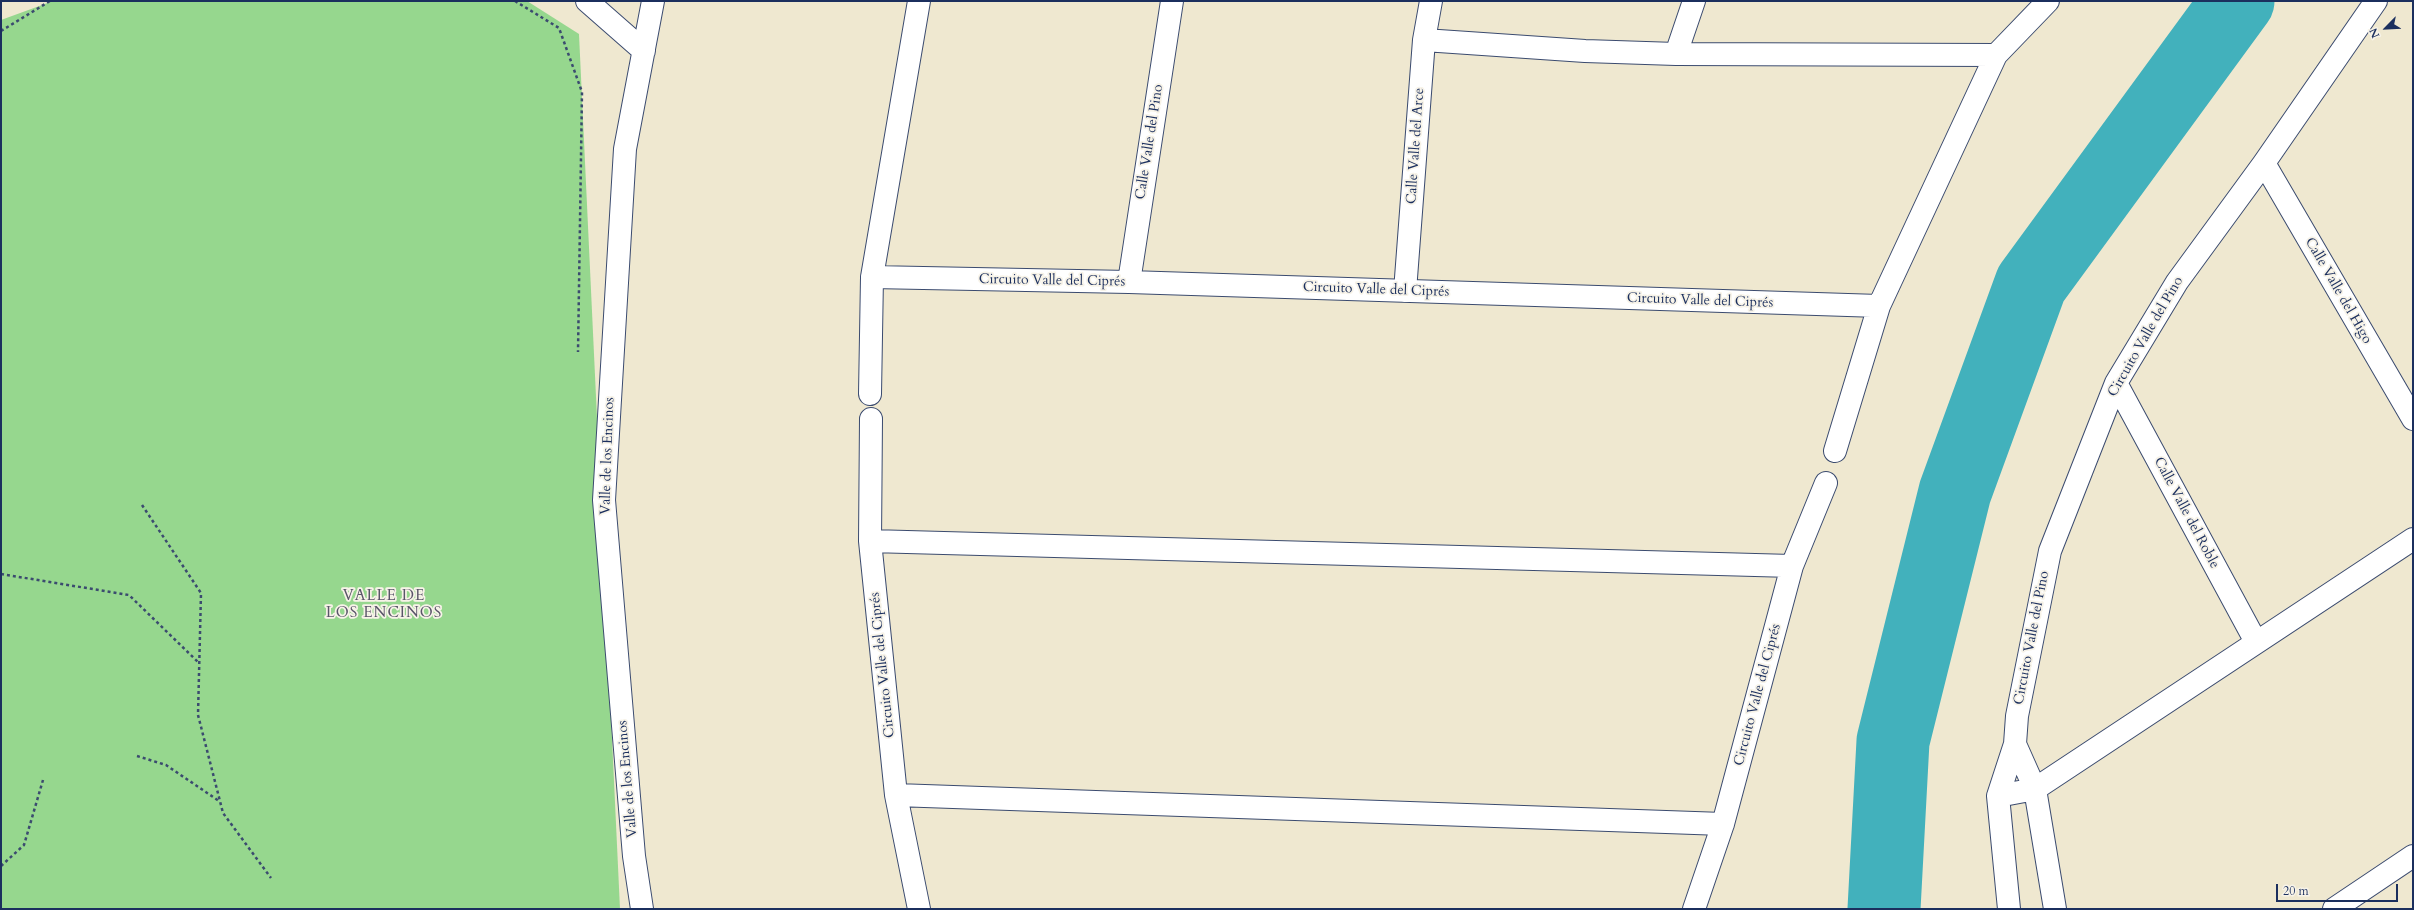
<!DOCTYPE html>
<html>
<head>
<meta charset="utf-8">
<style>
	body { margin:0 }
	#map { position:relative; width:2414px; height:910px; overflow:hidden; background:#efe8d0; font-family:Cardo,serif }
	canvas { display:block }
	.frame { position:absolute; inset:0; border:2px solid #1b2f5e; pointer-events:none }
	.north { position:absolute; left:2366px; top:8px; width:40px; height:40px; -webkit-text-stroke:3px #f7f3e8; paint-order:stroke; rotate:246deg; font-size:11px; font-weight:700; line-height:16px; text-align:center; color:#1b2f5e }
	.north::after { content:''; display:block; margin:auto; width:14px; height:18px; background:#1b2f5e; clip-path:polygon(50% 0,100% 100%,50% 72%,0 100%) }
	.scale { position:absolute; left:2276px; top:884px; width:122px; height:18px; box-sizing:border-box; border:2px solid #1b2f5e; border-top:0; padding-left:5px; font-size:12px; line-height:14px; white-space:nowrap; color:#1b2f5e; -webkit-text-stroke:3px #f7f3e8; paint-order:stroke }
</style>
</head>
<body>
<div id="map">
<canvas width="2414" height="910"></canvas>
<div class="frame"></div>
<div class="north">N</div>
<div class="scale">20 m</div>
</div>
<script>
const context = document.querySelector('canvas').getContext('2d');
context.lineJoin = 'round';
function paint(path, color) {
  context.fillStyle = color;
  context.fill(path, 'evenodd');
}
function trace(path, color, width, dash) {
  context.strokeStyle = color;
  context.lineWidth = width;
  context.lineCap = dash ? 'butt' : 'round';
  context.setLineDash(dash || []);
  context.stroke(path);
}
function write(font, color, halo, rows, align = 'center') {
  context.font = font + ' Cardo,serif';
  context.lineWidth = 3.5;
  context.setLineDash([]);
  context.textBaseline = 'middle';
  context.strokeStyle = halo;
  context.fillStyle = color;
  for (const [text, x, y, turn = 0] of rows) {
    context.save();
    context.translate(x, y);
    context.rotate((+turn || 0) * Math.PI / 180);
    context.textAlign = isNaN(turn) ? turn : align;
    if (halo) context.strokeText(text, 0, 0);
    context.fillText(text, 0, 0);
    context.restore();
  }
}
paint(new Path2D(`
	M53,1H527L579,34L620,909H1V20Z`), '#96d78e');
trace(new Path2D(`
	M1884,909L1893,741L1955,492L2031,284L2238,1`), '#42b1bc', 73);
const minor = new Path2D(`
	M587,1L644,51
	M1424,40L1585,51L1676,54L1996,55
	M1676,54L1694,1
	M2264,163L2413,419
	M872,277L1129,282L1879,306
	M1129,282L1172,1
	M1405,291L1424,40L1431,1
	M2116,383L2256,642
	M870,394L872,277L919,1
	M871,419L870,541L896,795L919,909
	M1835,451L1879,306L1996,55L2048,1
	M870,541L1792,566
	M2015,744L2035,789L2055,909
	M896,795L1723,824
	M1998,796L2035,789L2413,539
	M642,909L634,856L604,500L625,149L653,1
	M1694,909L1723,824L1792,566L1826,483
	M2009,909L1998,796L2015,744L2017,716L2050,551L2116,383L2177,282L2264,163L2376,1
	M2334,909L2413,856`);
trace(minor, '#3b4b6f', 24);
trace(new Path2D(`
	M515,1L559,28L582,92L578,352
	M1,31L50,1
	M142,505L201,593L198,715L223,813L271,878
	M1,574L129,595L198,662
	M137,756L166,765L219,801
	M1,866L24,845L43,780`), '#3b4b6f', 2.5, [3, 3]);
trace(minor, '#fff', 22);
write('14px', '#1b2f5e', '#f7f3e8', [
	["Calle Valle del Pino",1150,142,-81],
	["Calle Valle del Arce",1416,146,-86],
	["Circuito Valle del Ciprés",1052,281,1],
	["Circuito Valle del Ciprés",1376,290,2],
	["Calle Valle del Higo",2338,291,60],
	["Circuito Valle del Ciprés",1700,301,2],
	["Circuito Valle del Pino",2146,337,-60],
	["Valle de los Encinos",608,456,-88],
	["Calle Valle del Roble",2186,513,62],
	["Circuito Valle del Pino",2032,638,-79],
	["Circuito Valle del Ciprés",883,665,-96],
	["Circuito Valle del Ciprés",1758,695,-75],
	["Valle de los Encinos",628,779,-95]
]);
context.letterSpacing = '1px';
write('15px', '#595569', '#f7f3e8', [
	["VALLE DE",384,597],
	["LOS ENCINOS",384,614]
]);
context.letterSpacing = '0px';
</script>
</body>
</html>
